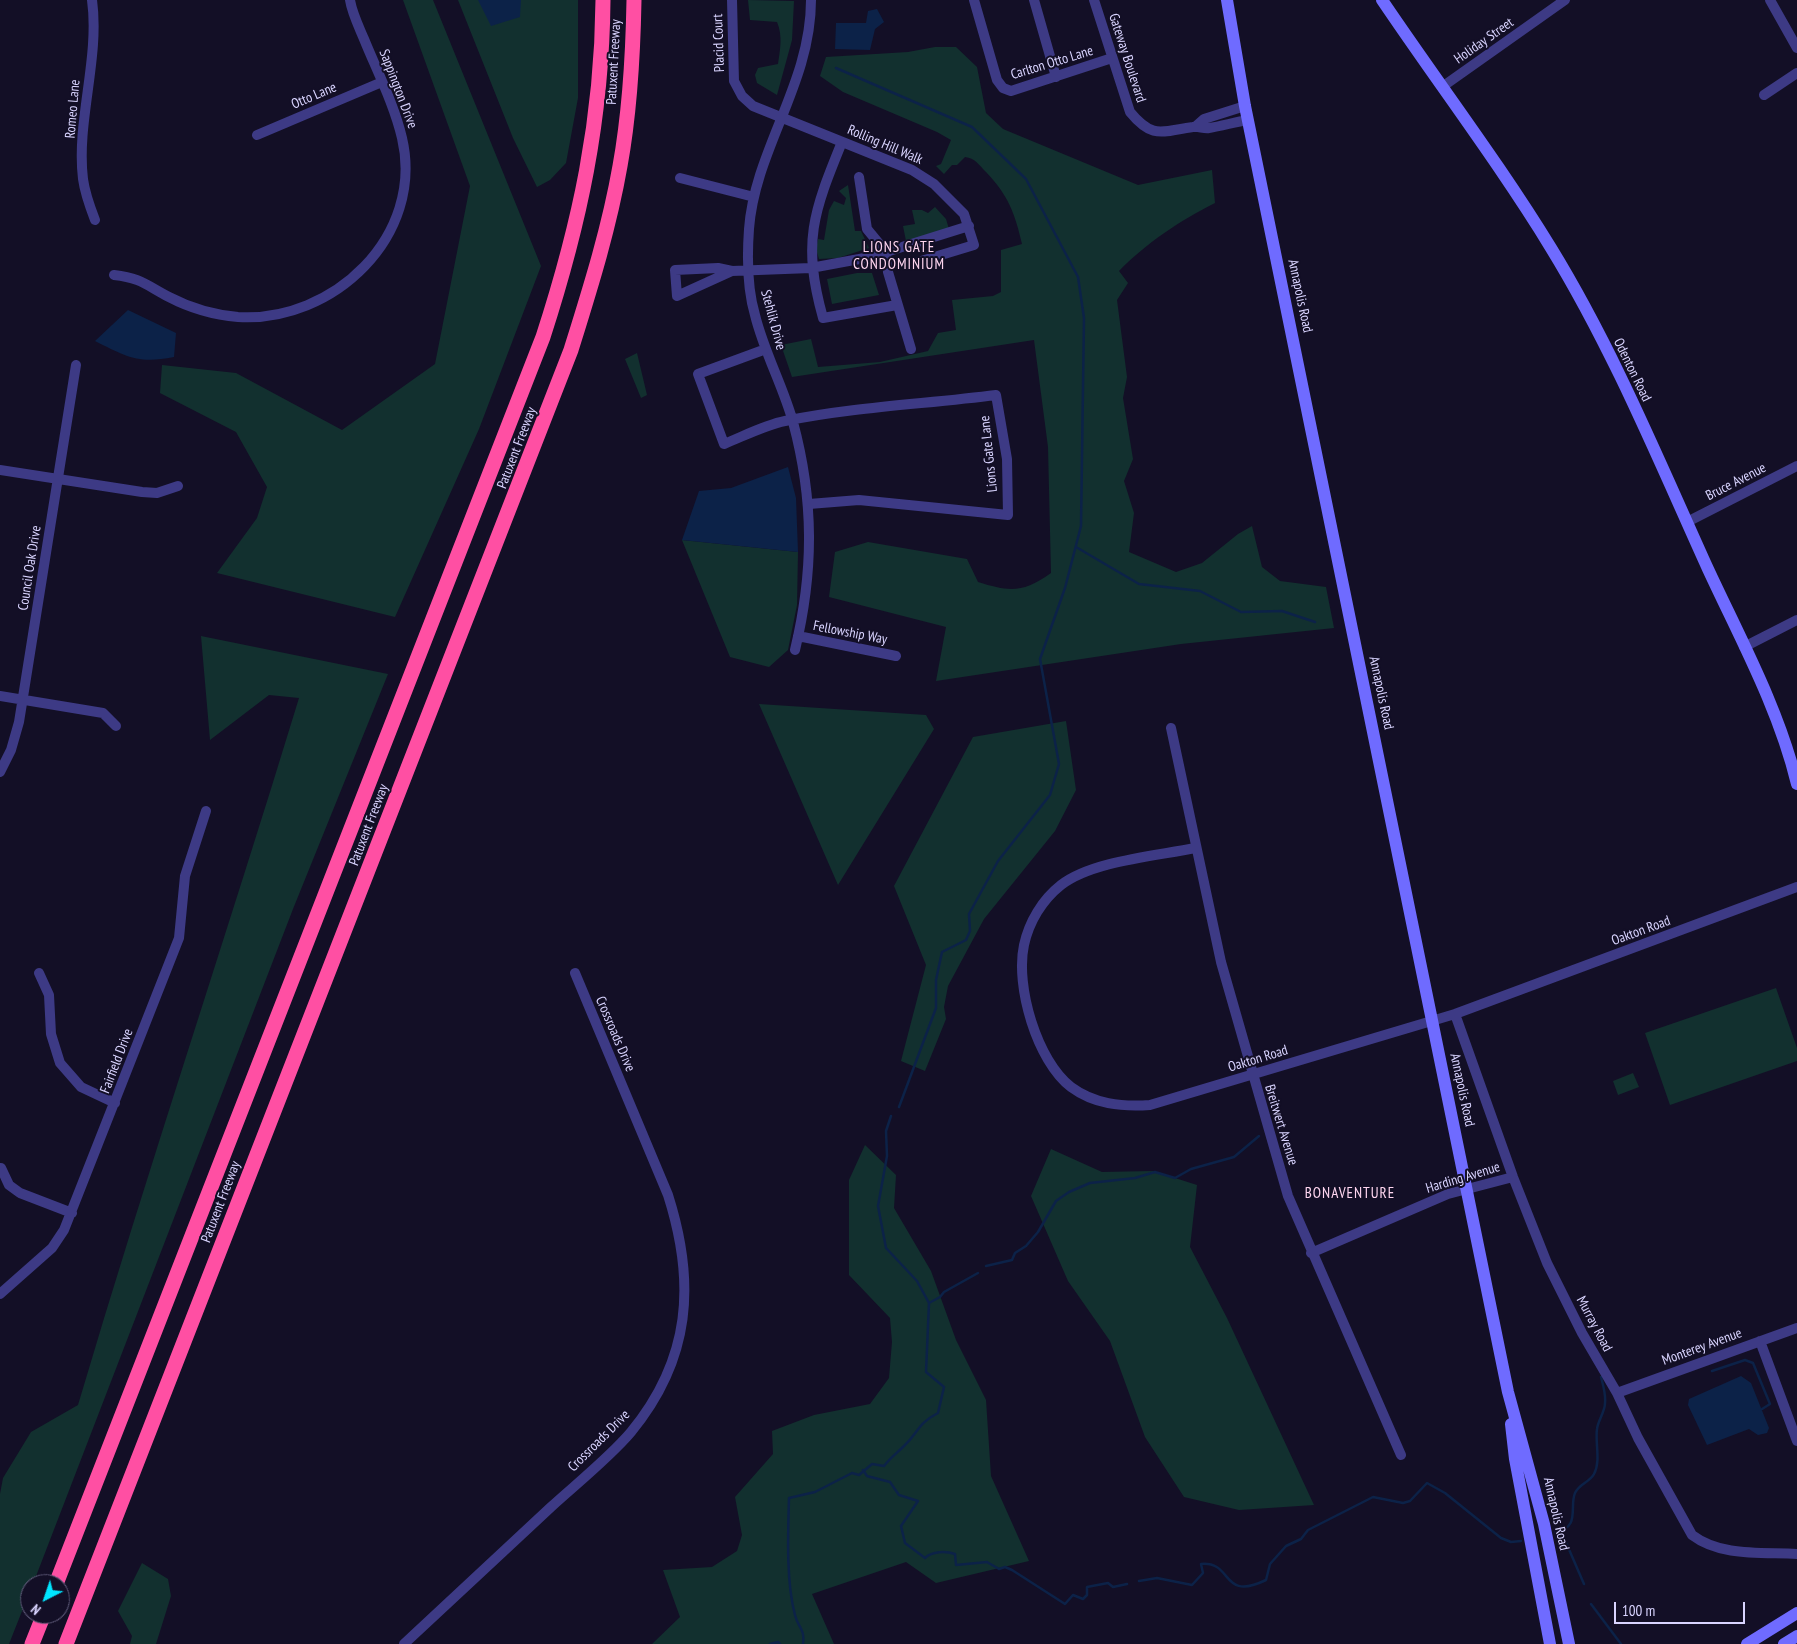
<!DOCTYPE html>
<html>
<head>
<meta charset="utf-8">
<style>
	body { margin:0 }
	#map { position:relative; width:1797px; height:1644px; overflow:hidden; background:#130f26; font-family:"PT Sans Narrow",sans-serif }
	canvas { display:block }
	.north { position:absolute; left:20px; top:1574px; width:50px; height:50px; box-sizing:border-box; background:#130f26; border:1px solid #625e7d; border-radius:50%; rotate:221deg; font-size:14px; font-weight:700; line-height:20px; text-align:center; color:#d9d4ff }
	.north::after { content:''; display:block; margin:auto; width:18px; height:22px; background:#00e5ff; clip-path:polygon(50% 0,100% 100%,50% 72%,0 100%) }
	.scale { position:absolute; left:1614px; top:1602px; width:131px; height:22px; box-sizing:border-box; border:2px solid #d9d4ff; border-top:0; padding-left:6px; font-size:15px; line-height:18px; white-space:nowrap; color:#d9d4ff; -webkit-text-stroke:4px #130f26; paint-order:stroke }
</style>
</head>
<body>
<div id="map">
<canvas width="1797" height="1644"></canvas>
<div class="north">N</div>
<div class="scale">100 m</div>
</div>
<script>
const context = document.querySelector('canvas').getContext('2d');
context.lineJoin = 'round';
function paint(path, color) {
  context.fillStyle = color;
  context.fill(path, 'evenodd');
}
function trace(path, color, width, dash) {
  context.strokeStyle = color;
  context.lineWidth = width;
  context.lineCap = dash ? 'butt' : 'round';
  context.setLineDash(dash || []);
  context.stroke(path);
}
function write(font, color, halo, rows, align = 'center') {
  context.font = font + ' "PT Sans Narrow",sans-serif';
  context.lineWidth = 4;
  context.setLineDash([]);
  context.textBaseline = 'middle';
  context.strokeStyle = halo;
  context.fillStyle = color;
  for (const [text, x, y, turn = 0] of rows) {
    context.save();
    context.translate(x, y);
    context.rotate((+turn || 0) * Math.PI / 180);
    context.textAlign = isNaN(turn) ? turn : align;
    if (halo) context.strokeText(text, 0, 0);
    context.fillText(text, 0, 0);
    context.restore();
  }
}
paint(new Path2D(`
	M403,0H433L541,266L479,429L395,617L217,573L257,518L267,487L236,432L160,393L162,365L236,373L342,430L435,364L470,186Z
	M458,0H578V98L566,163L550,180L537,187L513,138Z
	M748,0L794,1L792,40L777,95L757,83L755,75L758,68L778,64C780,50 783,36 777,22L750,20Z
	M935,47H956L977,67L986,113L1003,129L1138,185L1212,170L1215,203C1181,220 1145,244 1119,271L1128,283L1117,300L1127,377L1123,398L1133,459L1124,481L1134,513L1129,552L1176,572L1202,563L1238,534L1252,526L1262,567L1280,581L1326,587L1334,628L1181,644L936,681L946,627L829,597L835,552L868,542L967,559L978,582C1010,592 1023,593 1051,573L1048,447L1034,340L792,377L781,345L811,339L818,367L880,362L928,351L938,333L956,330L952,300L993,296L1001,292V250L1022,244C1015,213 1008,195 986,172C979,165 975,158 965,157L957,165H952L944,174L936,166L941,164L951,140L937,132L843,92L820,76L826,57L908,52Z
	M848,185L855,231H861L869,248L838,258L819,259L816,249L818,239L824,240L829,210L834,201L844,205L846,198L839,191Z
	M935,207L946,219L949,229L906,241L903,226L915,224L912,210H922L928,213Z
	M857,273H872L879,295L832,304L827,279Z
	M637,353L647,395L641,398L625,359Z
	M682,540L798,552L797,605L788,650L769,667L730,657Z
	M201,636L388,674L293,909L33,1584H30V1591L9,1644H0V1494L3,1478L31,1432L78,1405C148,1168 227,934 299,698L269,695L210,740Z
	M759,704L926,715L934,729L838,885Z
	M1066,721L1076,790L1055,831L984,919L948,986L944,1007L946,1019L925,1071L901,1061L926,965L894,886L973,737Z
	M1776,988L1797,1048V1061L1670,1105L1645,1033Z
	M1633,1073L1639,1087L1618,1095L1613,1081Z
	M865,1145L896,1175L894,1208L931,1271L956,1340L986,1400L991,1476L1029,1561L936,1583L906,1562L812,1594L834,1644H652L680,1617L663,1570L712,1567L737,1551L742,1535L735,1497L773,1454L772,1431L814,1415L870,1404L889,1378L892,1342L890,1318L849,1275V1180Z
	M1051,1149L1102,1172L1153,1171L1197,1185L1190,1247L1227,1318L1314,1505L1239,1510L1184,1497L1145,1437L1110,1341L1068,1281L1031,1196Z
	M142,1563L168,1579L171,1596L156,1644H130L132,1636L118,1611Z`), '#12302f');
paint(new Path2D(`
	M478,0H521L520,17L491,26Z
	M877,9L884,22L875,29L870,50L835,49L836,23H866L868,11Z
	M128,310L176,333L174,357C138,364 127,357 95,341Z
	M788,467L796,498L798,552L682,540L699,491L731,488Z
	M1741,1376L1751,1383L1769,1428L1767,1433L1758,1435L1749,1429L1707,1445L1688,1405L1689,1399Z`), '#0c2248');
trace(new Path2D(`
	M836,68L972,127L1026,179L1078,277L1084,318L1081,526L1065,588L1040,659L1059,764L1050,795L998,861L969,914L970,931L966,940L942,952L936,980V1008L899,1107
	M1076,547L1139,584L1200,591L1241,612L1282,611L1315,622
	M986,1266L1012,1260L1015,1253L1026,1246L1038,1232L1056,1201L1069,1192L1090,1183L1135,1178L1155,1172L1175,1178L1191,1169L1234,1157L1259,1136
	M929,1303L940,1297L944,1292L978,1273
	M1712,1371L1745,1360L1753,1363L1770,1404L1762,1409
	M863,1470L867,1476L890,1482L899,1495L918,1501L901,1526L905,1543L925,1558C932,1551 946,1551 955,1554L956,1565L987,1562L999,1569L1005,1567L1012,1570L1065,1604L1073,1595L1083,1599L1087,1595V1587L1108,1583L1113,1587L1127,1584
	M1561,1531L1584,1584
	M1555,1532C1581,1528 1569,1507 1575,1493C1579,1484 1590,1482 1594,1474C1601,1461 1595,1443 1597,1429C1598,1420 1605,1412 1605,1403C1606,1394 1603,1385 1601,1377
	M1139,1581L1157,1578L1192,1585L1203,1573L1201,1564C1234,1561 1220,1602 1266,1580L1270,1564L1286,1546L1301,1539L1308,1530L1373,1497L1403,1503L1410,1501L1427,1483L1445,1493L1501,1538L1511,1542L1521,1541
	M1591,1604L1621,1644
	M770,1644L778,1642L780,1644
	M803,1644C805,1628 798,1628 795,1615C786,1582 788,1533 789,1498L815,1492L852,1473L859,1475L872,1464L884,1466C890,1458 897,1453 904,1446C919,1432 917,1424 938,1413L944,1387L926,1372L929,1303L917,1281L886,1248L878,1206L887,1156L886,1131L891,1116`), '#0c2248', 2.5);
trace(new Path2D(`
	M92,0C100,58 76,122 83,179C85,194 90,207 95,220
	M732,0L734,81L742,96L753,106L912,170L934,184L964,214L974,245L918,262
	M974,0L997,80L1003,88L1011,91L1112,58
	M1034,0L1056,77
	M1094,0L1130,112C1153,140 1162,131 1193,127C1198,126 1204,129 1209,128C1222,126 1235,122 1248,120
	M1770,0L1797,48
	M1442,87L1565,0
	M1764,95L1797,73
	M1195,127L1204,119L1245,106
	M257,135L382,82
	M842,142C813,213 802,242 823,318L897,305
	M859,177L867,229L886,252L888,272L911,349
	M680,178L754,197
	M732,271L718,268L675,270L677,296L732,271L811,268L870,257L969,226
	M114,275C141,278 146,285 169,297C190,308 215,315 238,317C333,323 425,236 402,138C394,104 377,71 364,39C359,27 352,13 350,0
	M766,349L698,374L724,444C744,436 765,425 785,421C854,407 926,404 996,395L1007,459L1008,515L859,500L809,504
	M0,470L142,492L157,493L178,486
	M1687,522L1797,466
	M798,636L896,656
	M1744,647L1797,620
	M795,650C814,571 814,500 793,422C783,386 764,352 755,315C747,288 747,257 749,229C755,149 811,84 811,0
	M0,696L103,713L116,726
	M1171,728L1221,962L1288,1196L1401,1455
	M0,772L11,750L19,722L76,365
	M1195,848C1156,856 1092,861 1061,885C1042,900 1029,922 1024,945C1015,986 1037,1061 1071,1087C1094,1104 1121,1107 1150,1105L1455,1014L1797,887
	M39,973L49,995L51,1034L60,1063L81,1087L115,1103
	M1455,1014L1513,1177L1547,1263L1582,1333L1617,1393L1638,1438L1692,1535C1721,1557 1762,1552 1797,1554
	M1,1168L9,1185L20,1193L72,1213
	M1311,1253L1448,1194L1513,1177
	M0,1294L52,1248L64,1230L179,938L185,876L206,811
	M1760,1341L1797,1441
	M1617,1393L1797,1328
	M404,1644C453,1598 502,1553 551,1507C575,1485 610,1457 631,1432C691,1359 696,1283 668,1195L575,973`), '#3d3a85', 10);
trace(new Path2D(`
	M1227,0L1245,106L1508,1392L1544,1524L1569,1644
	M1382,0C1438,83 1499,163 1551,248C1613,349 1659,461 1708,569C1740,638 1779,709 1797,784
	M1511,1424L1515,1459L1550,1644
	M1747,1644L1797,1613
	M1784,1644L1797,1636`), '#6f6bff', 12);
trace(new Path2D(`
	M56,1584L543,337C580,223 602,120 603,0
	M32,1644L44,1614
	M66,1644L571,350C590,289 609,229 620,166C630,111 633,56 634,0`), '#ff4fa3', 15);
write('14px', '#d9d4ff', '#130f26', [
	["Holiday Street",1484,41,-35],
	["Placid Court",719,43,-92],
	["Gateway Boulevard",1127,58,72],
	["Patuxent Freeway",614,62,-87],
	["Carlton Otto Lane",1052,63,-17],
	["Sappington Drive",398,89,69],
	["Otto Lane",314,96,-23],
	["Romeo Lane",73,109,-85],
	["Rolling Hill Walk",885,145,23],
	["Annapolis Road",1300,296,78],
	["Stehlik Drive",773,320,75],
	["Odenton Road",1632,370,64],
	["Patuxent Freeway",517,448,-69],
	["Lions Gate Lane",989,454,-96],
	["Bruce Avenue",1736,482,-27],
	["Council Oak Drive",30,568,-81],
	["Fellowship Way",850,633,11],
	["Annapolis Road",1381,693,78],
	["Patuxent Freeway",369,825,-69],
	["Oakton Road",1641,931,-20],
	["Crossroads Drive",615,1034,67],
	["Oakton Road",1258,1059,-17],
	["Fairfield Drive",117,1061,-69],
	["Annapolis Road",1462,1090,78],
	["Breitwert Avenue",1281,1125,73],
	["Harding Avenue",1463,1178,-17],
	["Patuxent Freeway",221,1202,-69],
	["Murray Road",1594,1324,62],
	["Monterey Avenue",1702,1347,-20],
	["Crossroads Drive",599,1441,-45],
	["Annapolis Road",1556,1514,77]
]);
context.letterSpacing = '1px';
write('15px', '#ffd6f0', '#130f26', [
	["LIONS GATE",899,248],
	["CONDOMINIUM",899,265],
	["BONAVENTURE",1350,1194]
]);
context.letterSpacing = '0px';
</script>
</body>
</html>
